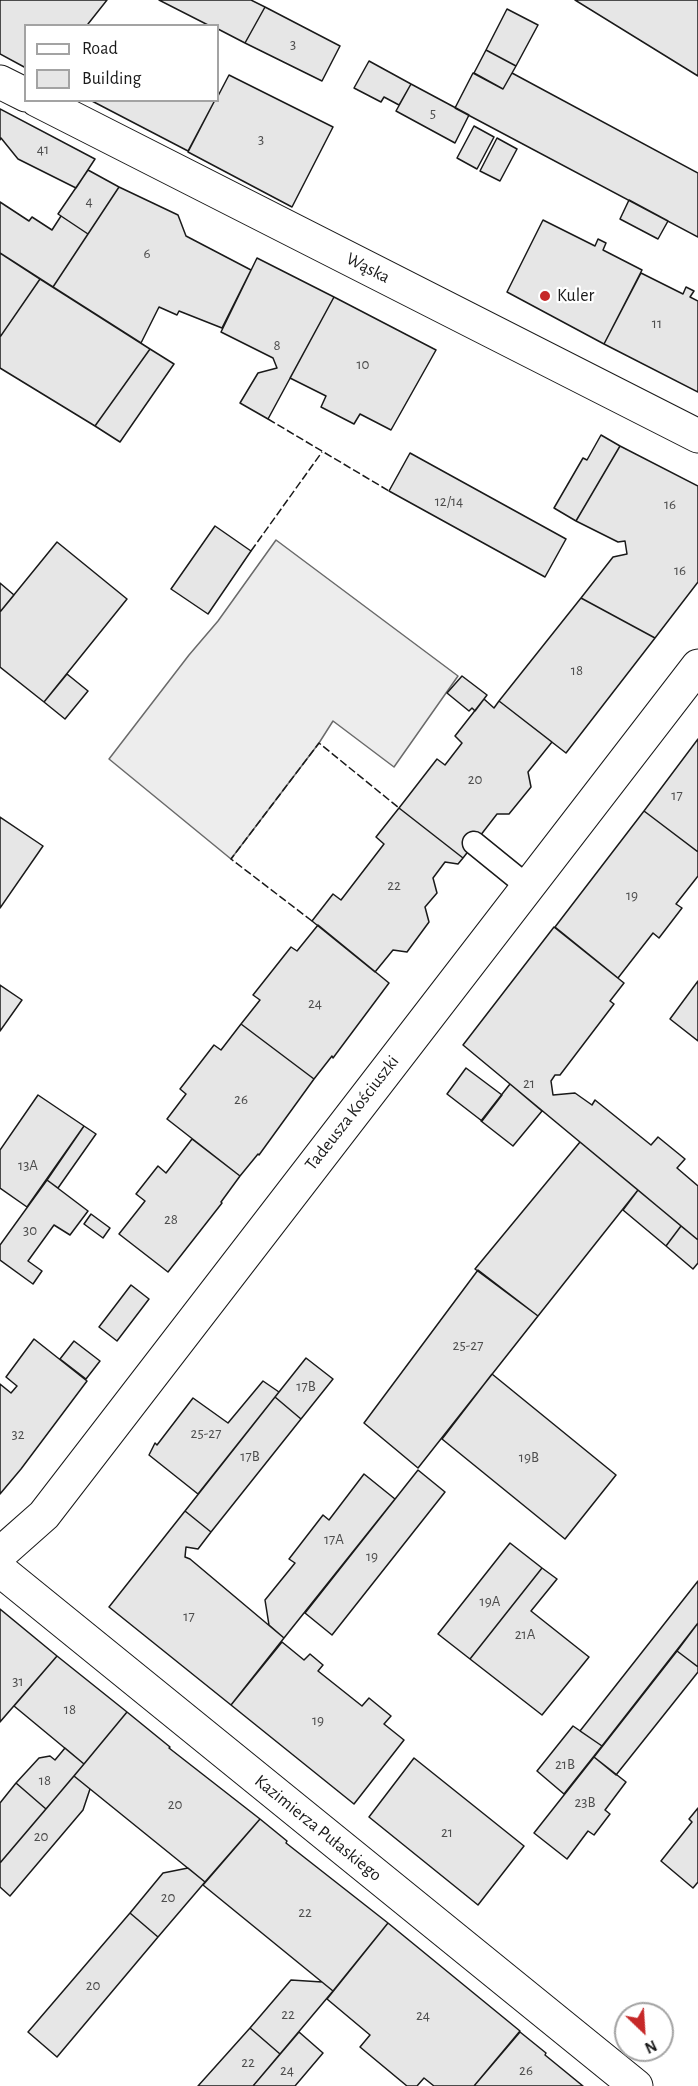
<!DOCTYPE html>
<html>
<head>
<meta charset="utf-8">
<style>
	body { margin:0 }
	#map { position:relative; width:698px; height:2086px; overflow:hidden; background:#fff; font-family:"Alegreya Sans",sans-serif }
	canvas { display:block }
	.legend { position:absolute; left:24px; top:24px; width:195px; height:78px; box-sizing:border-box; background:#fff; border:2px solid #a3a3a3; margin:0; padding:8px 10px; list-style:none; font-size:18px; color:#1a1a1a }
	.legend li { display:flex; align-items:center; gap:12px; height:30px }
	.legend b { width:30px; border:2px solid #a3a3a3 }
	.north { position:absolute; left:614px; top:2002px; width:60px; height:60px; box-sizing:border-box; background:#fff; border:2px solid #a3a3a3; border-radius:50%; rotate:155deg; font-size:16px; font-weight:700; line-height:24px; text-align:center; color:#1a1a1a }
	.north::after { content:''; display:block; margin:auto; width:21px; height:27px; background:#c62828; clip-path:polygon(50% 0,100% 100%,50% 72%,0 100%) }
</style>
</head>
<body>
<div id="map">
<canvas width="698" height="2086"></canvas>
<ul class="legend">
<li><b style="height:8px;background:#fff"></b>Road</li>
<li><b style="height:16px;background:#e6e6e6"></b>Building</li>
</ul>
<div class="north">N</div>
</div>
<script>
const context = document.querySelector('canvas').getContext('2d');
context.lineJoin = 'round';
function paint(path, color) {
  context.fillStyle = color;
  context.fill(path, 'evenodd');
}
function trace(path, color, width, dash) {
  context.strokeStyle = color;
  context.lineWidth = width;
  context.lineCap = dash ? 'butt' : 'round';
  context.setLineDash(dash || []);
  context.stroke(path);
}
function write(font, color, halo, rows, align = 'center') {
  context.font = font + ' "Alegreya Sans",sans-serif';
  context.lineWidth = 4.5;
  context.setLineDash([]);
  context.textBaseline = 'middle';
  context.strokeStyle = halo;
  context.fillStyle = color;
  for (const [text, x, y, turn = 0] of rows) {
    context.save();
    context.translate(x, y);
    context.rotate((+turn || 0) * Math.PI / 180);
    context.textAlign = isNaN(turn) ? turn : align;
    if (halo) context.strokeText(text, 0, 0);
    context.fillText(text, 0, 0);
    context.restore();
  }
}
const parking = new Path2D(`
	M276,540L458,676L394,767L333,721L319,743L231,859L109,759L189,655L218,621Z`);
paint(parking, '#ededed');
trace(parking, '#6a6a6a', 1.5);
const building = new Path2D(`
	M0,0H107L88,24L90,26H26V68L0,54Z
	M159,0H251L265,7L245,43L218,29V26H210Z
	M575,0H698V76Z
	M265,7L340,46L322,81L245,43Z
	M507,9L538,25L516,66L486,50Z
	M486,50L516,66L503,89L474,73Z
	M369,61L411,84L399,105L384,97L381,102L354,88Z
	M473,73L503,89L512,73L698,173V237L455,108Z
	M229,75L333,127L292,207L188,152L215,100H218V96Z
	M411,84L469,115L455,143L396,111Z
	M90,100H215L188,151Z
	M0,109L95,159L76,188L18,159L1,138L0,140Z
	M474,126L494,137L477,169L457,158Z
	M497,138L517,149L500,181L480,171Z
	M88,170L119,187L88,234L58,214Z
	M119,187L178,215L186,236L251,270L222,328L179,311L177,315L159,307L141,343L53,287Z
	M629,200L668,221L658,239L620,219Z
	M0,202L29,221L32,217L52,230L61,216L88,234L53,287L0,253Z
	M543,220L595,246L598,239L606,243L603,250L642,270L604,344L507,292Z
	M0,253L40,279L0,337Z
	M257,258L334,297L268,419L240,403L258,373L277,368L273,358L221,332Z
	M641,273L683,294L686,287L694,291L690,297L698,301V392L604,344Z
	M40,279L150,349L95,426L0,368V337Z
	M334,297L436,350L391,430L360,414L354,424L321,407L326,396L290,378Z
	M150,349L174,364L120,442L95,426Z
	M601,435L620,446L576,521L554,508L583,458L587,460Z
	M620,446L698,486V582L655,638L581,598L613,557L627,554L625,541L618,542L576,521Z
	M410,453L566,539L545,577L389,491Z
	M215,526L251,551L208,614L171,589Z
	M57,542L127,599L44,702L0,667V612Z
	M0,583L14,595L0,612Z
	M581,598L655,638L566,753L499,701Z
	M67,674L88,691L65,719L44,702Z
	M462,676L487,695L475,711L472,708L469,711L447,693Z
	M484,699L494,708L499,701L552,742L528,772L531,787L509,814H497L463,858L399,808L437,759L445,765L462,743L455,736Z
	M698,739V852L644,811Z
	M399,808L463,858L458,864L445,862L433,878L437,893L425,907L429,922L407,952L393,950L375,972L312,921L333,894L341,900L384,844L376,837Z
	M644,811L698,852V876L676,904L682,908L659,938L653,933L618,978L555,927Z
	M0,817L43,846L0,908Z
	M318,925L389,983L333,1058L332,1056L314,1079L241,1024L260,1000L253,995L291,947L297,951Z
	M554,927L624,983L610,1001L614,1004L560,1075H555L551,1081L553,1095L575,1093L592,1105L595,1100L651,1145L658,1137L685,1159L677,1168L698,1186V1240L463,1045Z
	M698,981V1041L670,1019Z
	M0,985L22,1000L0,1031Z
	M241,1024L314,1079L259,1155L258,1154L240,1176L167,1119L186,1094L180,1089L214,1045L221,1050Z
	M466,1068L502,1095L482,1121L447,1094Z
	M510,1084L542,1111L513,1146L481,1121Z
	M38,1095L84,1126L27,1207L0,1188V1150Z
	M84,1126L96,1134L58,1188L47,1180Z
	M192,1139L240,1176L221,1202L222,1203L168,1272L119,1234L145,1201L136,1194L158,1166L166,1173Z
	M580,1142L638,1190L538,1316L475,1269Z
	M47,1180L88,1211L70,1235L54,1225L28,1261L42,1271L33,1284L0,1260V1245Z
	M638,1190L681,1226L666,1246L623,1210Z
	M91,1214L110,1228L103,1238L84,1224Z
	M681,1226L698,1240V1263L693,1269L666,1246Z
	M478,1270L538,1316L418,1468L364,1423Z
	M131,1285L149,1299L117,1341L99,1327Z
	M34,1339L87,1381L21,1469L0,1494V1384L11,1393L17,1386L6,1377Z
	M74,1341L100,1361L86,1379L60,1359Z
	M306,1358L333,1379L301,1419L275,1397Z
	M492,1374L616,1475L565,1539L442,1439Z
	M263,1381L279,1392L198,1494L149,1455L155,1443L157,1445L193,1398L228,1423Z
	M275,1397L301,1419L211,1532L185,1511Z
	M418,1470L445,1492L332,1635L305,1613Z
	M364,1474L395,1499L284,1638L269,1625L265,1600L295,1563L289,1559L323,1515L329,1520Z
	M185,1511L211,1532L198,1549L186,1547L185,1557L190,1559L284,1638L231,1705L109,1607Z
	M510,1543L542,1568L470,1659L438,1634Z
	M542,1568L557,1579L531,1611L589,1657L542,1715L470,1659Z
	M698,1581V1623L602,1746L580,1731Z
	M0,1609L57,1656L0,1722Z
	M698,1623V1667L677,1651Z
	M282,1642L304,1660L310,1654L323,1665L318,1671L362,1706L369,1698L391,1716L384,1724L404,1740L354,1804L231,1705Z
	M677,1651L698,1667V1672L616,1775L594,1757Z
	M57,1656L127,1712L84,1764L14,1706Z
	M127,1712L170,1747L169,1748L260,1819L205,1882L74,1776Z
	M573,1726L602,1746L564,1794L537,1771Z
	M65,1748L84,1764L46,1809L16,1783L39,1758L50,1756L55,1760Z
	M594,1757L626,1782L605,1810L610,1814L594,1835L588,1831L567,1859L534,1833Z
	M414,1758L524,1846L478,1905L369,1817Z
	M74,1776L90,1789L83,1810L10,1896L0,1887V1863Z
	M16,1783L46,1809L0,1863V1803Z
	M698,1808V1882L693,1888L661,1861L692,1822L689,1819Z
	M260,1819L287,1841L286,1843L388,1923L333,1991L203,1885Z
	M188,1868L205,1882L158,1937L130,1913L163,1873Z
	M130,1913L158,1937L57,2057L28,2032Z
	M388,1923L520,2031L474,2086H434L424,2078L417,2086H407L360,2047L370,2035L327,1999Z
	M291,1980L322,1982L333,1991L280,2054L250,2028Z
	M250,2028L280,2054L253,2086H198Z
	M299,2032L323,2053L295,2086H253Z
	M520,2032L546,2053L545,2055L583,2086H474Z`);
paint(building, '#e6e6e6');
trace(building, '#1a1a1a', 1.5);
const lane = new Path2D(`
	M474,843L527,886`);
const street = new Path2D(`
	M0,82L26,95
	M37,100L698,436
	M0,1554L44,1515L698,666
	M0,1570L636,2086`);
trace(lane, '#1a1a1a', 25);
trace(street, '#1a1a1a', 35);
trace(lane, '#fff', 22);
trace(street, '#fff', 33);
trace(new Path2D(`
	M268,419L389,491
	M251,551L322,452
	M312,921L231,859L319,743L399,808`), '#1a1a1a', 1.5, [8, 3]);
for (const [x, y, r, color] of [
	[545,296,6,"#c62828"]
]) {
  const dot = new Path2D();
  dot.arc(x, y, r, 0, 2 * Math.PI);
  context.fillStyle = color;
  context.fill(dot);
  trace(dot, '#fff', 2);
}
write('15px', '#4d4d4d', null, [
	["3",293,44],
	["5",433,113],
	["3",261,139],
	["41",43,149],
	["4",89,201],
	["6",147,253],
	["11",657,323],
	["8",277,345],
	["10",363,364],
	["12/14",449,501],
	["16",670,504],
	["16",680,570],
	["18",577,670],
	["20",475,779],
	["17",677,795],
	["22",394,885],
	["19",632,895],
	["24",315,1003],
	["21",529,1083],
	["26",241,1099],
	["13A",28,1165],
	["28",171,1219],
	["30",30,1230],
	["25-27",468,1345],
	["17B",306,1386],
	["25-27",206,1433],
	["32",18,1434],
	["17B",250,1456],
	["19B",529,1457],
	["17A",334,1539],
	["19",372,1556],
	["19A",490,1601],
	["17",189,1616],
	["21A",525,1634],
	["31",18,1681],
	["18",70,1709],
	["19",318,1720],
	["21B",565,1764],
	["18",45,1780],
	["23B",585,1802],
	["20",175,1804],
	["21",447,1832],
	["20",41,1836],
	["20",168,1897],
	["22",305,1912],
	["20",93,1985],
	["22",288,2014],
	["24",423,2015],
	["22",248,2062],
	["24",287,2070],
	["26",526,2070]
]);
write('18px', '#1a1a1a', '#fff', [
	["Wąska",368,268,27],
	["Tadeusza Kościuszki",352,1113,-52],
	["Kazimierza Pułaskiego",318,1828,39]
]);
write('18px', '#1a1a1a', '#fff', [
	["Kuler",557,296]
], 'left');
</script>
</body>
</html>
